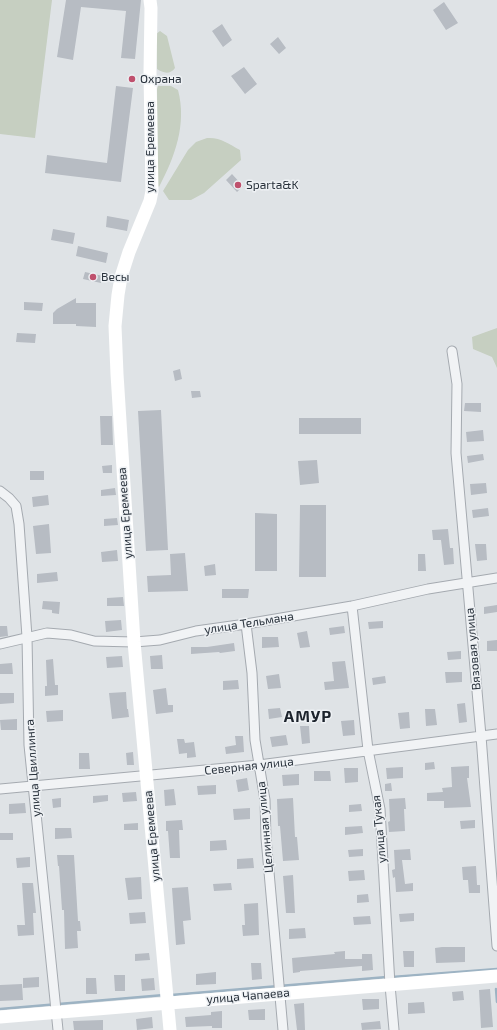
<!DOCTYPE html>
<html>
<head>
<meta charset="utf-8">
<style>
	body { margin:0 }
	canvas { display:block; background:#dfe3e6 }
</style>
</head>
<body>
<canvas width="497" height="1030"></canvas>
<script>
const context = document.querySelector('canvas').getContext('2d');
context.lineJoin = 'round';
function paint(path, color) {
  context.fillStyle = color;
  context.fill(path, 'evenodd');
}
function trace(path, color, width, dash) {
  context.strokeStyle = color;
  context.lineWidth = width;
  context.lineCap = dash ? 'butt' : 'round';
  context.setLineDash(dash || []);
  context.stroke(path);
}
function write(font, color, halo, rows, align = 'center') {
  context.font = font + ' "Exo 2",sans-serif';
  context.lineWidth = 3;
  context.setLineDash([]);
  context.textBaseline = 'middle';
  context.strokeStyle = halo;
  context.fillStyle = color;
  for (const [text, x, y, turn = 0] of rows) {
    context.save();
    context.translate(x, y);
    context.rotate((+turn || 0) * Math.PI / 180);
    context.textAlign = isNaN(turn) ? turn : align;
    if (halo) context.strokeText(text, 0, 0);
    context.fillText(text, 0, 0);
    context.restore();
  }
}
paint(new Path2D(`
	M0,0H52L35,138L0,134Z
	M160,31L167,36L175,68C170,75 163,73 157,69L156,34Z
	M158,86H171L178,90C187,124 175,157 159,187L158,186L157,89Z
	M207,138C220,137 229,144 240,150L241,160L204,193L191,200H169L163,191L188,150L196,142Z
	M497,328V368L492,357L473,349L472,337Z`), '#c6cfc1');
trace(new Path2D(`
	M392,977L497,969
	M496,989L497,1002
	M171,995L387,977
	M0,1009L164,995`), '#9db3c3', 2.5);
paint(new Path2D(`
	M66,0H141L135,59L121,58L126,11L81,7L73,60L57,57Z
	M444,2L458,23L446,30L433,10Z
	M222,24L232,40L223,47L212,31Z
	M278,37L286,48L279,54L270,44Z
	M244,67L257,84L245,94L231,76Z
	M116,86L133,88L121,182L45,173L47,155L107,163Z
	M232,174L243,186L237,192L226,180Z
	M107,216L129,220L127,231L106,227Z
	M53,229L75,233L73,244L51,240Z
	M78,246L108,253L106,263L76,256Z
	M85,272L103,276L101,283L83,279Z
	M76,298V303H96V327L76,326V324H53V313L57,309Z
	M24,302L43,303L42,311L24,310Z
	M17,333L36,334L35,343L16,342Z
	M180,369L182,379L175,381L173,371Z
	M191,391H200L201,397L192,398Z
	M465,403H481V412L464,411Z
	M161,410L168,550L146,551L138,411Z
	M100,416H112L113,445H101Z
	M299,418H361V434H299Z
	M483,430L484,441L467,442L466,432Z
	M483,454L484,460L468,463L467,456Z
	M317,460L319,483L300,485L298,461Z
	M112,465V473H103L102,466Z
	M30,471H44V480H30Z
	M486,483L487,493L471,495L470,484Z
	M115,488L116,495L101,496V490Z
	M48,495L49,505L33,507L32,497Z
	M300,505H326V577H299Z
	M488,508L489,516L473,518L472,510Z
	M255,513L277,514V571H255Z
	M117,518L118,525L104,526V519Z
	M49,524L51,553L36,554L33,526Z
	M448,529L450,548H453L454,564L444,565L441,540H433L432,530Z
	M475,544H486L487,560L477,561Z
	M117,550L118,561L102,562L101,552Z
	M185,553L188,591L148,592L147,576L171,575L170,554Z
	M418,554H425L426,571H418Z
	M215,564L216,575L205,576L204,566Z
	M57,572L58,581L37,583V574Z
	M222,589H249L248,598H222Z
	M123,597L124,606H107V598Z
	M43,601L60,602L59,614L52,613V610L42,609Z
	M497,605V612L484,614V607Z
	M121,620L122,630L106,632L105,621Z
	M383,621V628L369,629L368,622Z
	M0,626H7L8,636L0,637Z
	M344,626L345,633L330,635L329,628Z
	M307,631L310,647L300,648L297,633Z
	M262,637H278L279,647L262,648Z
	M497,640V651H487V641Z
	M234,643L235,651L220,653L219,652L191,654V647H207Z
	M461,651V659L448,660L447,652Z
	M162,655L163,669H151L150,656Z
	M122,656L123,667L107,668L106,657Z
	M53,659L55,685H58V695L45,696V686H47L46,660Z
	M345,661L349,688L325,690L324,682L334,681L332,662Z
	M12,663L13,674H0V664Z
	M445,672H462V682L446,683Z
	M279,674L281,688L268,689L266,676Z
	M385,676L386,683L373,685L372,678Z
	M238,680L239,689L223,690V681Z
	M166,688L168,705H173V712L156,714L153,690Z
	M126,692L127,709H128L129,717L112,719L109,693Z
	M0,693H14V703L0,704Z
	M465,703L467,722L459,723L457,704Z
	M280,708L282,717L269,719L268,709Z
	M425,709H435L437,725L426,726Z
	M63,710V721L47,722L46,711Z
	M409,712L410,728L400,729L398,713Z
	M17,719V730H1L0,720Z
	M354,720L355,735L343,736L341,721Z
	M300,726H309L310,743L302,744Z
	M286,735L288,745L272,747L270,737Z
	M235,736H243L244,752L226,754L225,747L236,745Z
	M177,739H184L185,743L194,742L196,757L187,758V753L179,754Z
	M133,752L134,765H127L126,753Z
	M79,753H89L90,769H79Z
	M434,762L435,769L425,770V763Z
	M469,766V778H467L471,807L444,808V801H427V793L443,792L442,788L452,787L451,767Z
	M403,767V778L387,779L386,768Z
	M344,768H358V782L345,783Z
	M314,771H330L331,781H314Z
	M299,774V785L283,786L282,775Z
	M247,778L249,790L238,792L236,780Z
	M391,783L392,791H385V784Z
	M216,785V794L198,795L197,786Z
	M174,789L176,805L165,806L164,790Z
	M136,792L137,801L123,802L122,793Z
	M108,795V801L93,803V796Z
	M61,798V807L53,808L52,799Z
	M293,798L295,837H297L299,860L283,861L280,826H278L277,799Z
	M405,798L406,809H404L405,831L389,832L388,822L390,821L389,799Z
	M25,803L26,813L9,814V804Z
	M361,804L362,811L349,812V805Z
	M250,808V819L234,820L233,809Z
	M182,820L183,830H179L180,858H170L168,831H166V821Z
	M475,820V828L461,829L460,821Z
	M138,823V830H124V824Z
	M362,826L363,833L345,835V827Z
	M55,828H71L72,838L55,839Z
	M0,833H13V840H0Z
	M226,840L227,850L210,851V841Z
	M363,849V856L349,857L348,850Z
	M410,849L411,860H402L405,884L413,883V891L396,892L395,877L393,878L392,870L395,869L394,850Z
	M57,855H74L78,921H80L81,931H77L78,948L65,949L64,910H62L59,866H58Z
	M30,857V867L17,868L16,858Z
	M253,858L254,868L237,869V859Z
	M476,866L477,885H480V893H469L468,880H463L462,867Z
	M364,870L365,880L349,881L348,871Z
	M293,875L295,913H286L283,876Z
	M141,877L142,899L128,900L125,878Z
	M22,883H33L36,913H33L34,935L18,936L17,925H25Z
	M231,883L232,890L214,891L213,884Z
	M188,887L191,920L183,921L185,944L176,945L172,888Z
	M368,894L369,902L357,903V895Z
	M258,903L259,935L243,936L242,925H245L244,904Z
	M145,912L146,923L130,924L129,913Z
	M414,913V921L400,922L399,914Z
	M370,916L371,924L354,925L353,917Z
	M305,928L306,938L289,939V929Z
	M442,947H465V962L436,963L435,948Z
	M345,951V959H362V954H372L373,970L362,971V966L300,971V972L293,973L292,958L335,954L334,952Z
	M403,951H414V967H404Z
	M149,953L150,960L135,961V954Z
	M251,963H261L262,979L252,980Z
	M216,972V984L196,985V974Z
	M114,975H125V991H115Z
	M39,977V987L23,988V978Z
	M86,978H96L97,994H86Z
	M154,978L155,990L142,991L141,979Z
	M22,984L23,1000L0,1001V985Z
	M490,989L493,1027L481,1028L479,990Z
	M463,991L464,1000L453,1001L452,992Z
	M362,999H379V1009L363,1010Z
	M424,1002L425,1013L408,1014V1003Z
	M304,1003L305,1030H297L294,1004Z
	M265,1009V1020H249L248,1010Z
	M222,1011V1028H212V1026L186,1027L185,1017L211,1015V1012Z
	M152,1017L153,1028L137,1030L136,1019Z
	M103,1020V1030H74L73,1021Z
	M380,1021L381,1029L362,1030L361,1023Z`), '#b7bcc3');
const street = new Path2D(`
	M452,351L457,384L456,453L481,736L497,946
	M0,491L9,498L16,506L19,524L27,637L29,745L58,1030
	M352,606L368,750L380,809L390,985L394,1030
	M246,624L252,673L255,740L265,800L266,838L283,1030
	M0,644L47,633L71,635L94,641L134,642L160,640L196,631L246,624L352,606L428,589L497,578
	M0,789L259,765L497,734`);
trace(street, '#a5aab0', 11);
trace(street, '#f1f3f5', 9);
trace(new Path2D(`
	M150,0L151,8L150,73L152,191L150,201L129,252L121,277L118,295L115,326L117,374L134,642L170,1030
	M0,1017L497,976`), '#fff', 13);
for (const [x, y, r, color] of [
	[132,79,4,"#bf506d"],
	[238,185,4,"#bf506d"],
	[93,277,4,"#bf506d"]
]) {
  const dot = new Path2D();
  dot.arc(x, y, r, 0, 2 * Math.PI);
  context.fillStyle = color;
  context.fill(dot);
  trace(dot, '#eef1f4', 1.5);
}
write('12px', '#29323c', '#eef1f4', [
	["Охрана",140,79],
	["Sparta&K",246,185],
	["Весы",101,277]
], 'left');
write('12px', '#29323c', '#eef1f4', [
	["улица Еремеева",150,147,-90],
	["улица Еремеева",125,513,-94],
	["улица Тельмана",249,623,-9],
	["Вязовая улица",473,649,-95],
	["Северная улица",249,766,-6],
	["улица Цвиллинга",33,768,-94],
	["Целинная улица",265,827,-95],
	["улица Тукая",379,829,-95],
	["улица Еремеева",152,836,-95],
	["улица Чапаева",248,996,-5]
]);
context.letterSpacing = '1px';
write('bold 16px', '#1c232c', '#eef1f4', [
	["АМУР",308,717]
]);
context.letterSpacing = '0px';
</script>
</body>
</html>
